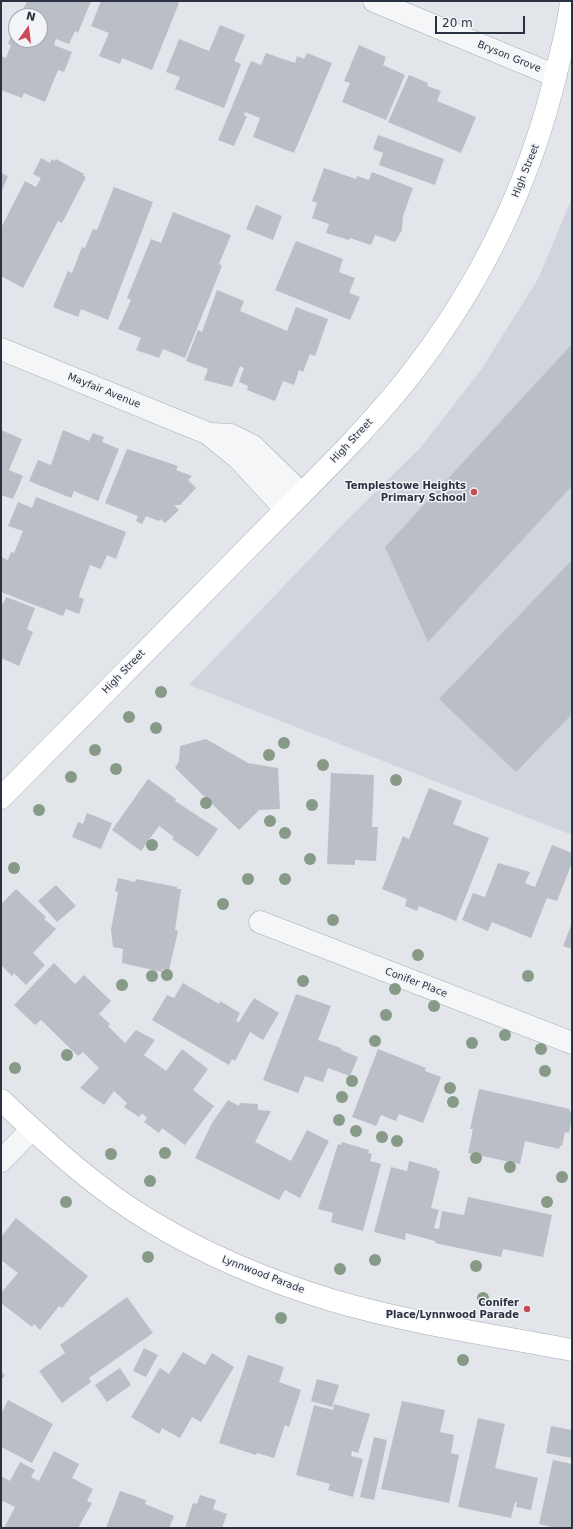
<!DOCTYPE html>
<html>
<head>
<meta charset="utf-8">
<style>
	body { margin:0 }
	#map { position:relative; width:573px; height:1529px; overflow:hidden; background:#e2e5ea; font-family:"DejaVu Sans",sans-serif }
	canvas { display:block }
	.frame { position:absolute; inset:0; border:2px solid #2a3242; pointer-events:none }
	.north { position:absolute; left:8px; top:8px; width:40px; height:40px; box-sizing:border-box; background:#f2f4f7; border:1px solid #a2a6af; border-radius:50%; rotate:14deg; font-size:11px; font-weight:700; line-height:16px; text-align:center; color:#2a3242 }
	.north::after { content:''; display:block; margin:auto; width:14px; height:18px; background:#cc4a58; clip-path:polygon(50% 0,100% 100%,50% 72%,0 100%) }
	.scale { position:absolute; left:435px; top:16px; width:90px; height:18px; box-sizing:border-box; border:2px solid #2a3242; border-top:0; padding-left:5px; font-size:12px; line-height:14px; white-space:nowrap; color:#2a3242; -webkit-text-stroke:3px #f2f4f7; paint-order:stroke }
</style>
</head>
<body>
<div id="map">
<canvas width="573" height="1529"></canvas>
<div class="frame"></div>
<div class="north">N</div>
<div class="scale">20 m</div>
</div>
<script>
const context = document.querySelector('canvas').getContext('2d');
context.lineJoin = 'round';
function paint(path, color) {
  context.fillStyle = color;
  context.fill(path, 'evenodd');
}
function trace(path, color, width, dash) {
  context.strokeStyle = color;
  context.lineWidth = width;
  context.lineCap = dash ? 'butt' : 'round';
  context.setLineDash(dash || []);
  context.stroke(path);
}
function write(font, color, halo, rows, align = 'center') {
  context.font = font + ' "DejaVu Sans",sans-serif';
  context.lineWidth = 3;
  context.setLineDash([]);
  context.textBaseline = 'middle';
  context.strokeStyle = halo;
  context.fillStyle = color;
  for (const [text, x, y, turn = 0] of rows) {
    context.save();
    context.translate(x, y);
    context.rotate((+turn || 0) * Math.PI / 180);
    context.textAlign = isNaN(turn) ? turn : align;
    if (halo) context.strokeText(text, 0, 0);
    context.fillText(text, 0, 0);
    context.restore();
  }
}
paint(new Path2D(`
	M572,198V835L189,685L348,519L420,448L481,370L538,279Z`), '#d0d4dc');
paint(new Path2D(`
	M27,1H91L78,33L75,31L69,44L56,39L54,45L72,52L64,72L58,70L45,102L24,93L22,98L1,90V56L6,58L11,45L8,44L11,35L14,37L16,32V40H40V16H25L27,12L23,10Z
	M101,1H175L179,3L152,70L122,58L120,64L99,56L109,33L91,26Z
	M220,25L245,35L234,61L241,64L224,108L175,89L180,77L166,72L179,39L209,51Z
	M359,45L386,57L383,65L405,75L386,120L342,102L350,83L344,81Z
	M266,53L295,63L297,56L304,59L307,53L332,63L294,153L253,137L260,118L245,112L244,116H247L234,146L218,140L251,61L261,65Z
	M409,75L428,83L427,86L441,91L437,101L476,117L461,153L388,122Z
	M378,135L444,159L435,185L379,165L383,153L373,149Z
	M41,158L50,163L51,159L54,161L56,159L84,174L83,176L86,177L62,223L58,221L23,288L1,276V228L25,181L36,187L41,178L33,174Z
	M324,168L356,179L357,176L369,180L372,172L413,188L403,216L402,230L395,242L375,235L371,245L350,238L349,240L326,233L329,224L312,218L317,203L312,201Z
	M1,173L8,176L1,193Z
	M114,187L153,202L108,320L81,309L78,317L53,307L68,271L72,273L82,247L85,248L93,229L97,230Z
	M256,205L282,216L273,240L246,229Z
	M173,212L231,235L219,264L222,266L185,358L163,349L159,358L136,350L141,338L118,329L131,300L127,298L151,239L161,243Z
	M296,241L343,259L339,272L355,278L349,293L360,297L350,320L275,290Z
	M217,290L244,301L240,311L287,331L296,307L328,319L315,356L310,354L303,372L299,370L294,385L283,381L275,401L247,390L248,386L239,382L244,368L240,366L232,387L204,380L208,369L186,361L198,330L202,332Z
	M572,344V486L428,642L385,547Z
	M1,430L22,439L9,470L23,476L13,499L1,495Z
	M63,430L89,441L93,433L104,437L102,442L119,449L98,501L74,491L71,498L29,481L38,460L51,465Z
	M127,449L178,466L176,470L192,476L188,480L196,488L180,505H174L179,510L165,523L161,519L159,521L146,516L142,524L136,521L138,516L105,503Z
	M36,497L126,532L116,559L107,555L101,569L90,565L80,592L79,597L84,599L79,614L66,609L63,616L1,592V557L8,560L11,552L14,553L23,531L8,526L18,502L32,508Z
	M572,560V714L516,772L439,699Z
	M6,597L35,608L27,629L33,632L19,666L1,658V603L3,604Z
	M206,739L248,763L278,768L280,809L259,810L239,830L175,768L179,761L180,746Z
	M331,773L374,775L372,827H378L376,861L355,860V865L327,864Z
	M148,779L176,799L175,801L218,829L198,857L172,839L174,837L159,826L141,851L112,830Z
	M429,788L462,801L453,824L489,838L456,921L419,906L417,911L405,906L407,899L382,889L403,836L409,839Z
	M87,813L112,823L101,849L72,837L78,822L83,824Z
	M552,845L572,853V863L557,901L547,898L531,938L492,922L488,931L462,920L473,893L485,897L498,863L530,872L525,883L535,887Z
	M118,878L135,882L136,879L177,887V889H181L175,930L178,931L169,970L162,969V972L122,963L123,949L113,947L111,930L118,892L115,891Z
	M56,885L76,906L57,922L38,901Z
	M16,889L46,917L44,919L56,929L33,953L45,965L26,985L14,973L12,976L1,965V904Z
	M572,923V949L563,946Z
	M54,963L75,984L84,975L111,1001L99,1014L110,1024L108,1026L125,1043L136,1030L155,1040L144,1055L166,1071L182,1049L208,1069L193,1090L214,1106L185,1145L162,1128L159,1133L144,1122L147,1118L142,1113L139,1117L124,1107L127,1103L114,1091L104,1105L80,1088L99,1068L83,1052L78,1056L41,1020L35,1025L14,1005Z
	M183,983L219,1004L220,1001L240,1013L236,1021L239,1022L254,998L279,1013L263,1040L250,1032L235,1061L232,1059L229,1065L152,1020L167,995L174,998Z
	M296,994L331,1006L318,1040L341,1048V1050L358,1057L350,1076L328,1068L323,1082L305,1076L298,1093L263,1080Z
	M378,1049L426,1068L425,1071L441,1077L423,1123L399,1114L396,1121L381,1115L376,1126L352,1117Z
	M479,1089L570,1109L569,1111L572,1112V1117L569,1133L565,1132L562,1146H560L559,1149L525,1141L520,1164L468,1153L473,1129H470Z
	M228,1100L239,1106L240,1103L258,1104V1110L271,1111L255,1142L291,1161L307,1130L329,1141L300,1198L285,1190L279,1200L195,1158L212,1123Z
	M342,1142L369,1150L368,1153L372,1154L370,1161L381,1164L363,1231L331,1222L333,1213L318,1209L338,1144L341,1145Z
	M409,1161L438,1169L437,1171H440L431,1208L439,1210L434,1228L439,1229L442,1211L464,1215L468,1197L552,1215L543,1257L503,1249L501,1257L435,1243V1241L406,1233L405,1240L374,1232L391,1167L407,1171Z
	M16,1218L88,1276L62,1308L59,1306L40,1330L34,1324L32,1327L1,1303V1293L18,1273L1,1260V1237Z
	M127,1297L153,1333L89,1378L91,1382L62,1403L39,1371L65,1353L60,1345Z
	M144,1348L158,1355L146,1377L133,1371Z
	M183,1352L205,1365L212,1353L234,1367L201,1422L192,1417L180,1438L162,1428L159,1434L131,1417L160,1368L169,1374Z
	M248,1355L284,1367L279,1382L301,1390L289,1427L285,1425L274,1458L257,1453L256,1455L219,1443Z
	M120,1368L131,1385L107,1402L95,1385Z
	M1,1372L5,1375L1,1380Z
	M317,1379L339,1385L332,1407L311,1401Z
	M8,1400L53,1424L32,1463L1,1447V1414Z
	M402,1401L445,1410L440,1432L454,1435L451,1453L459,1455L449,1503L381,1489Z
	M334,1404L370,1414L358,1453L352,1451L351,1456L363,1459L353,1497L328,1490L330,1484L296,1475L314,1405L333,1410Z
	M478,1418L505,1424L495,1468L538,1478L531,1510L516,1507L517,1502H515L511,1518L458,1507Z
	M551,1426L572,1430V1458L546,1453Z
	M374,1437L387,1440L374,1500L360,1497Z
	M54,1451L79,1464L72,1478L93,1489L87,1501L92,1503L78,1528H4L15,1507L3,1501L1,1504V1476L10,1481L20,1462L35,1470L31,1477L39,1481Z
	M553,1460L572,1464V1528H556L539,1524Z
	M120,1491L146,1500L145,1504L174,1516L169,1528H106Z
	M200,1495L216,1500L213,1509L227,1514L222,1528H185L193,1503L197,1504Z`), '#b9bec7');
const minor = new Path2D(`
	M374,1L556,76
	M1,349L207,433L238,458L285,509
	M212,434L231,435L253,446L301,493
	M260,922L572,1043
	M1,1161L32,1129`);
const secondary = new Path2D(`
	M1,798C79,720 156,640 234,562C291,503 352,447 404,383C479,289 531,183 558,65C563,44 569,23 571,1
	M1,1100C48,1144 96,1189 152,1222C208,1256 269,1281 331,1300C409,1323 492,1335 572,1350`);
trace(minor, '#a7acb4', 23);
trace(secondary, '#a7acb4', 23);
trace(minor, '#f5f6f8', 22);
trace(secondary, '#fff', 22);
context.fillStyle = '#879a88';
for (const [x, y] of [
	[161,692],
	[129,717],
	[156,728],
	[284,743],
	[95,750],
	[269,755],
	[323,765],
	[116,769],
	[71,777],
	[396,780],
	[206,803],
	[312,805],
	[39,810],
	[270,821],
	[285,833],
	[152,845],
	[310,859],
	[14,868],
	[248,879],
	[285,879],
	[223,904],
	[333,920],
	[418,955],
	[167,975],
	[152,976],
	[528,976],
	[303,981],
	[122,985],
	[395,989],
	[434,1006],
	[386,1015],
	[505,1035],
	[375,1041],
	[472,1043],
	[541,1049],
	[67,1055],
	[15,1068],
	[545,1071],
	[352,1081],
	[450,1088],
	[342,1097],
	[453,1102],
	[339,1120],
	[356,1131],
	[382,1137],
	[397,1141],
	[165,1153],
	[111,1154],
	[476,1158],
	[510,1167],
	[562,1177],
	[150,1181],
	[66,1202],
	[547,1202],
	[148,1257],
	[375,1260],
	[476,1266],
	[340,1269],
	[483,1298],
	[281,1318],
	[463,1360]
]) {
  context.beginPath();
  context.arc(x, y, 6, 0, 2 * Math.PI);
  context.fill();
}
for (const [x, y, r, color] of [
	[474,492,4,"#cc4a58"],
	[527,1309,4,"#cc4a58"]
]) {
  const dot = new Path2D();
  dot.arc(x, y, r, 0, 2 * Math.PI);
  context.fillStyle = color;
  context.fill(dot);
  trace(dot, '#f2f4f7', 1.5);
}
write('10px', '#2a3242', '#f2f4f7', [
	["Bryson Grove",509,57,22],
	["High Street",526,171,-68],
	["Mayfair Avenue",104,391,22],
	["High Street",352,441,-47],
	["High Street",124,672,-46],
	["Conifer Place",416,983,21],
	["Lynnwood Parade",263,1275,21]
]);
write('bold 10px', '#2a3242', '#f2f4f7', [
	["Templestowe Heights",466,486],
	["Primary School",466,498],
	["Conifer",519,1303],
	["Place/Lynnwood Parade",519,1315]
], 'right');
</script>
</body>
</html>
